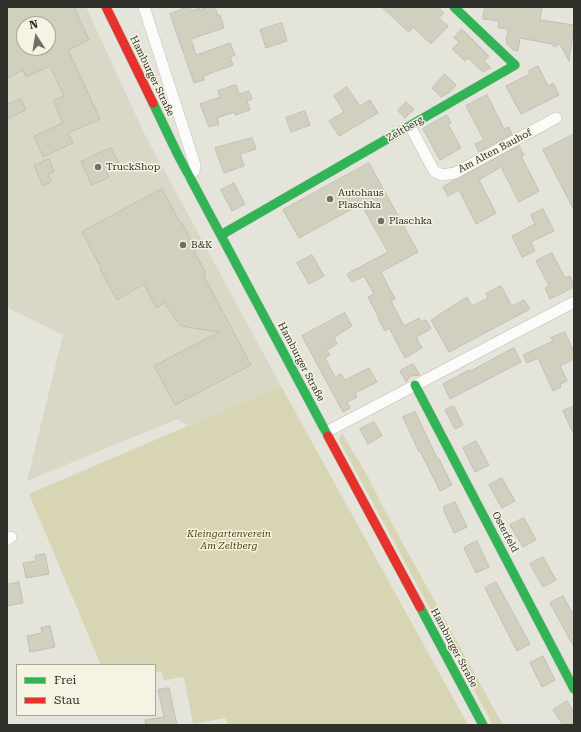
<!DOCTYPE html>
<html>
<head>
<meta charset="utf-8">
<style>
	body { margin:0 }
	#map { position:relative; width:581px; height:732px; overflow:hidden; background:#e4e4da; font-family:"Roboto Serif",serif }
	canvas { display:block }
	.frame { position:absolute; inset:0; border:8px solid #30302a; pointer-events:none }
	.legend { position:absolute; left:16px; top:664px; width:140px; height:52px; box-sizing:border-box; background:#f5f4e3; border:1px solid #a6a699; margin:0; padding:5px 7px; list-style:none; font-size:12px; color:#30302a }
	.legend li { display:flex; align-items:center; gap:8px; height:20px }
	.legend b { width:20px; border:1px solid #a6a699 }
	.north { position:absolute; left:16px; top:16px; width:40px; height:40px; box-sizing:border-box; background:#f5f4e3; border:1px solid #a6a699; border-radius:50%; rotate:348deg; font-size:11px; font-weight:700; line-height:16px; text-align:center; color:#30302a }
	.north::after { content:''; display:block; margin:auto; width:14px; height:18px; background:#6f6f68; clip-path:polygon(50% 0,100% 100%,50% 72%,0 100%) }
</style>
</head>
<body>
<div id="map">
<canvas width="581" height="732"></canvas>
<div class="frame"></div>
<ul class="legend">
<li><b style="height:5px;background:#30b455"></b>Frei</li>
<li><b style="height:5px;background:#e5322d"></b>Stau</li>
</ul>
<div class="north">N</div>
</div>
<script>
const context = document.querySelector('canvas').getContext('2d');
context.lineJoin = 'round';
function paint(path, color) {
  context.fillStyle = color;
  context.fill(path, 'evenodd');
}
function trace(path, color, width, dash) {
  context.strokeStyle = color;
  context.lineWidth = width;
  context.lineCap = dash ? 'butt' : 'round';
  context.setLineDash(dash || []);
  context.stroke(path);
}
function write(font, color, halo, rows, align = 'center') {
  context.font = font + ' "Roboto Serif",serif';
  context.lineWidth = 3;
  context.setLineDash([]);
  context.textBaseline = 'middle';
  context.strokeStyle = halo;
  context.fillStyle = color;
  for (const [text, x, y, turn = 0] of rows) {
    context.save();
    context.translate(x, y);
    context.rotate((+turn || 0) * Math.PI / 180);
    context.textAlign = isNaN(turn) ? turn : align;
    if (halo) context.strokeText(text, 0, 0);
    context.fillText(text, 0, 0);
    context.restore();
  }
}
paint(new Path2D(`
	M7,7H86L144,133L281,386L188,426L177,419L27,481L63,335L10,309L7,303ZM24,24H48V48H24Z`), '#d9d7c6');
paint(new Path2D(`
	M281,386L468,725H228L225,718L193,724L184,677L164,680L161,671L155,673V665H101L29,494Z
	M342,433L368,477L384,509L503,725H493L339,440Z`), '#d8d5b4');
const building = new Path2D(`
	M7,7H74L89,40L68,50L100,119L68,133L73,143L43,157L34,136L63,123L53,101L64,96L50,66L26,77L23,70L7,78ZM24,24H48V48H24Z
	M188,7H190L191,11L199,8V10L209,7H215L218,16L220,15L224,28L191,39L196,55L230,43L235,55L230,57L233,65L203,76L204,80L194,83L170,14Z
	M382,7H438L444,13L439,18L448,26L431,44L413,27L409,32Z
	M485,7H542L540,20L574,25L569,61L560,44L554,47L552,44L520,38L518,51L513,50L506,43L508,29L498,28L499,21L483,19Z
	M282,23L287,41L266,48L260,30Z
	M462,29L489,56L484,61L491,68L483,72L468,58L465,61L452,49L459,42L454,38Z
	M538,66L548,86L553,83L559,95L521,114L506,86L530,74L529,71Z
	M445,74L456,85L450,92L441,97L432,88Z
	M236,85L239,94L249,91L252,99L247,101L250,110L235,115L234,112L217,118L219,124L209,127L200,104L220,97L218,91Z
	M347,87L360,106L370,100L378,113L339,136L329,121L344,112L334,96Z
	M487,95L504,129L509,127L512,134L479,152L475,144L484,140L466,106Z
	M21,99L26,110L7,119V105Z
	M406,102L414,109L405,118L398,111Z
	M305,111L310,125L291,132L286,118Z
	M447,115L451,123L448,124L461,148L440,160L423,129Z
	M574,134V210L543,150Z
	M252,138L256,149L240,154L244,166L224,173L215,148Z
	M519,146L524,155L521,156L539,191L519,202L501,167L479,180L496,213L476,224L459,190L448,196L443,187Z
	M111,148L119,164L106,171L109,177L92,185L81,162Z
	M49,159L54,172L48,174L51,182L43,186L34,166Z
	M369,163L418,252L381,272L395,299L391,301L404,326L419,318L421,322L426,320L431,329L416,337L422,348L405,358L389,328L385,331L378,318H379L368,297L374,294L364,276L352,282L347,274L388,252L361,204L299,238L283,210Z
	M234,183L245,204L232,211L221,190Z
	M162,189L181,224L182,223L196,248L194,252L205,271L204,276L251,365L175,405L154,366L219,332L181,326L173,316L165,303L156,308L144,284L117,300L100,269L101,268L82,232Z
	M543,209L554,231L531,242L535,251L522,257L512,236L535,224L531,215Z
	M552,253L565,278L570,276L574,287L550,299L545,288L549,286L536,261Z
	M312,255L324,276L309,284L297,263Z
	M501,286L512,306L524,300L530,309L449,352L431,320L467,297L472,306L488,298L486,294Z
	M345,313L352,326L334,337L337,344L327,350L330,355L325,358L335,377L341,374L345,380L369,368L377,382L355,393L357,397L347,402L350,408L343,412L302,336Z
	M565,332L574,352V359L560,366L567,381L560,384L561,387L553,391L538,358L527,363L523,355L553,341L551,338Z
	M514,348L521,362L450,399L443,384L469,370L470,371Z
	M413,364L420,375L411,376L406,382L400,371Z
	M454,406L463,425L455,429L445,410Z
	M574,406V435L563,411Z
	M415,412L438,460L439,459L452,485L440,491L420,451L419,452L403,417Z
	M374,422L382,436L368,444L360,429Z
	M476,441L489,465L475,472L463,448Z
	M502,478L515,501L502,508L489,485Z
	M455,502L467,527L454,533L444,511V507Z
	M524,518L536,540L523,547L510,525Z
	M477,541L489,567L476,573L464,548Z
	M45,554L49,574L26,578L23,563L36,561L35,556Z
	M543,557L556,580L543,587L530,564Z
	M19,582L23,603L7,606V585Z
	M496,582L530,644L517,651L485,588Z
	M563,596L574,616V647L550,603Z
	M50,626L55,647L30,652L27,636L42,633L41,628Z
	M543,656L555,680L542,687L530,663Z
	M169,688L177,725H146L145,720L164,717L158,690Z
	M567,701L574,712V725H563L553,710Z`);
paint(building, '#d1d0be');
trace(building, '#c0bfb8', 1);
const street = new Path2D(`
	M144,7L195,165L194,171L189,175
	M410,126L434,171L442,175L455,173L556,118
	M326,432L574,302
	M7,539L11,537`);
const fast = new Path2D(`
	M153,103L178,155L328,436
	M221,235L515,65L454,7
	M415,385L574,689
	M420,607L483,725`);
const jam = new Path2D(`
	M106,7L153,103
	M328,436L420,607`);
trace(street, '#bfbeb7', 12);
trace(fast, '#bfbeb7', 10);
trace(jam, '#bfbeb7', 10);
trace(street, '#fbfbf9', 11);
trace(fast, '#30b455', 9);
trace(jam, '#e5322d', 9);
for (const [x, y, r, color] of [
	[98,167,4,"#6f6f68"],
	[330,199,4,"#6f6f68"],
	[381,221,4,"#6f6f68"],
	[183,245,4,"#6f6f68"]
]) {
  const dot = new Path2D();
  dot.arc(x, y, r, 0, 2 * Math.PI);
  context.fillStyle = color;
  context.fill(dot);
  trace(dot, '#f5f4e3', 1.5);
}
write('10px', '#30302a', '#f5f4e3', [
	["Hamburger Straße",152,76,64],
	["Zeltberg",405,129,-30],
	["Am Alten Bauhof",495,151,-28],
	["Hamburger Straße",301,362,62],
	["Osterfeld",505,532,62],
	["Hamburger Straße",454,648,62]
]);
write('10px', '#30302a', '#f5f4e3', [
	["TruckShop",106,167],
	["Autohaus",338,193],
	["Plaschka",338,205],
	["Plaschka",389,221],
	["B&K",191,245]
], 'left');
write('italic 10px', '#4c460e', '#f5f4e3', [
	["Kleingartenverein",229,534],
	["Am Zeltberg",229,546]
]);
</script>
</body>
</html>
